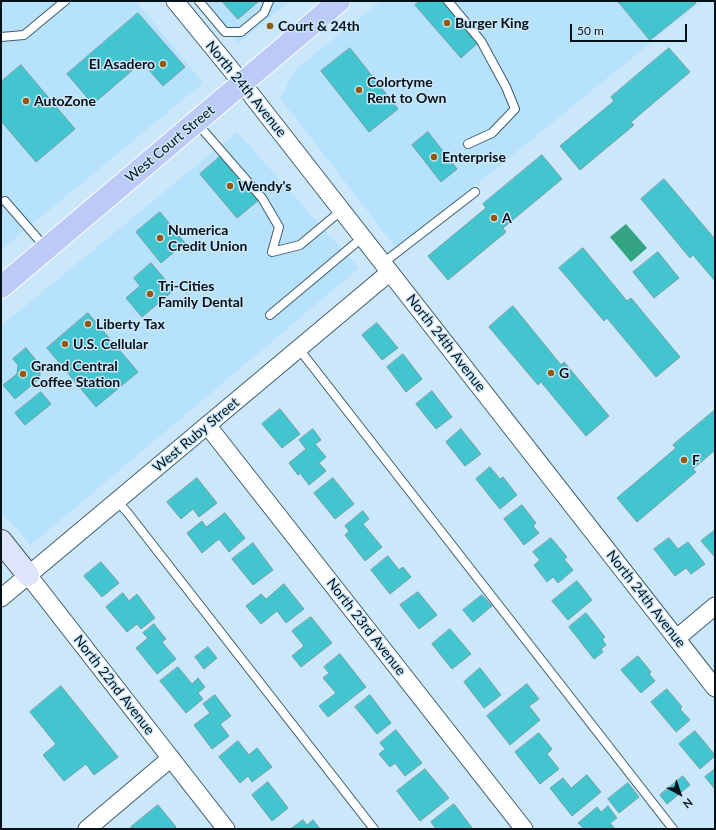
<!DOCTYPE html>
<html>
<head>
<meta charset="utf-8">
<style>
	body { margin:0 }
	#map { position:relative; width:716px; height:830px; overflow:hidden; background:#cbe7fa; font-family:Lato,sans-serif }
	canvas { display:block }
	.frame { position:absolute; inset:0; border:2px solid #051119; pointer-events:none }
	.north { position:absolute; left:660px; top:774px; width:40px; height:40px; -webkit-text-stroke:3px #cbe7fa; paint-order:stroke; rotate:140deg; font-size:11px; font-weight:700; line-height:16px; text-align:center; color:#051119 }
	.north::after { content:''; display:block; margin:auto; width:14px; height:18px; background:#051119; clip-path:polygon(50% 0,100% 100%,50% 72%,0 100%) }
	.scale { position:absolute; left:570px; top:24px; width:117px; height:18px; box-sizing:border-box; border:2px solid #051119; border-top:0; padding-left:5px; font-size:12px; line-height:14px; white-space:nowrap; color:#051119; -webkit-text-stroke:3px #cbe7fa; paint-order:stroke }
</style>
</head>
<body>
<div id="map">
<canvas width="716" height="830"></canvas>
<div class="frame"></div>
<div class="north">N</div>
<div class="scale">50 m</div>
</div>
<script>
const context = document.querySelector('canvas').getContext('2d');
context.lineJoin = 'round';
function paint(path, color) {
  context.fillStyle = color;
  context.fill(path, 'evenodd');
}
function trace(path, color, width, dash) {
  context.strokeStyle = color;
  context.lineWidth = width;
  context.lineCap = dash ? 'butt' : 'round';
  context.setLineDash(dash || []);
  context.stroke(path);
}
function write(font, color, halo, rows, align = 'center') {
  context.font = font + ' Lato,sans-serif';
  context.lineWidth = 3;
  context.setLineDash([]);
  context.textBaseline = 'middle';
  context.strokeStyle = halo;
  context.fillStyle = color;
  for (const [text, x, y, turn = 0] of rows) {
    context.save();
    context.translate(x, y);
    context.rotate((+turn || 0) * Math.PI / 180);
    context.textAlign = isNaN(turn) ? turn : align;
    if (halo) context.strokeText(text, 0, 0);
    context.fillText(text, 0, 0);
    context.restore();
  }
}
paint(new Path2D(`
	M1,1H136L203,83L1,250Z
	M203,1H290L238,44Z
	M381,1H702L397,249L280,98L296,69Z
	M237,132L359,268L31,545L1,512V326Z`), '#b7e2fe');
paint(new Path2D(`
	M626,224L647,248L631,262L610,237Z`), '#34a382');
const building = new Path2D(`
	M222,1H259L238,19Z
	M420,1H445L480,41L461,58L415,5Z
	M618,1H694L696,3L650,40Z
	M138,13L185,67L163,86L142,62L93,104L67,74Z
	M350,48L398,109L369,132L321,71Z
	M669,48L690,72L631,122L634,125L580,170L560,146L614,101L611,97Z
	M21,65L75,129L36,162L1,121V82Z
	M428,132L457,169L441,182L412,145Z
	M222,155L260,199L237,218L200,174Z
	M542,155L562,179L503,228L506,232L448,280L428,256L486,208L483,204Z
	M664,179L714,238L715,237V281L693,255L690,258L641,199Z
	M160,212L185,243L161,263L136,232Z
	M583,248L627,301L631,298L680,357L656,377L607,318L604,321L559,268Z
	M658,252L679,278L654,298L633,272Z
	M151,263L174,290L142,317L126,298L140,286L134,278Z
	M513,306L561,365L564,362L609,416L586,436L541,382L538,385L489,327Z
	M88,313L138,372L96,407L47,348Z
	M377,323L398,348L382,360L362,335Z
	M26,348L40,365V378L15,399L3,385L17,374L18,365L13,359Z
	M403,354L422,379L406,392L387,367Z
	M432,391L452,417L436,429L416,404Z
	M41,392L51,404L25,425L15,413Z
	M280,409L300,434L282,448L262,424Z
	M715,410V450L693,469L696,472L637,522L617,498L676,448L673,445Z
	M313,429L321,440L315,444L326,457L319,463L326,471L309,485L300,473L298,475L289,463L306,449L299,440Z
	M461,429L481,454L465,466L446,442Z
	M490,467L500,479L503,477L517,495L500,509L476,479Z
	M197,478L217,503L199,517L193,509L181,519L167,502Z
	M333,478L354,504L335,519L314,493Z
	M522,505L536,523L533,526L539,533L524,545L504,519Z
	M363,511L369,519L363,524L382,547L365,561L345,535L349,531L345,526Z
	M225,513L245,538L229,552L219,539L202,553L187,533L202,521L206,527Z
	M715,530V556H714L701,541Z
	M551,538L567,557L564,559L573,570L558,583L553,577L547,582L534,565L540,560L533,552Z
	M669,538L678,549L688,542L705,564L691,574L686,568L675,576L654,549Z
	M253,543L273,570L253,585L232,559Z
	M388,556L399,570L403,567L411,577L390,594L371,570Z
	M101,562L119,583L102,597L84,576Z
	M577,581L592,600L568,620L552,601Z
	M284,584L304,609L286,623L277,611L261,624L246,606L261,594L266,599Z
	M418,592L437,615L419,629L400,605Z
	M123,593L129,601L137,594L155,618L141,629L137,624L127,632L106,607Z
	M482,595L492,606L473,622L463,610Z
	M586,613L605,637L602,639L606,645L601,649L603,652L594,659L569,627Z
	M311,617L332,643L301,667L292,656L304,646L292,631Z
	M154,624L166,639L162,642L176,659L157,674L136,648L148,638L143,633Z
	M450,629L471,654L452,669L432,644Z
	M208,647L217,658L204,669L195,657Z
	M340,654L366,687L328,717L319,706L336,693L323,678L329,673L324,667Z
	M638,656L651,672L649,674L655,681L641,693L621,670Z
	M178,667L192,684L198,678L205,687L198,693L203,699L186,713L160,681Z
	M480,668L501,695L484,708L464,682Z
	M527,684L539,699L529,706L540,720L510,745L487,716Z
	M61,686L118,757L94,775L86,764L64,781L43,755L56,744L30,712Z
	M667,689L682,707L680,709L690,720L676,732L651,702Z
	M215,695L231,716L220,724L229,736L212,749L194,725L210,713L203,704Z
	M370,695L391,723L377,734L355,707Z
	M396,730L422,763L405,776L395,763L390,767L379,754L385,749L380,743Z
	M695,731L715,755V756L700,769L679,744Z
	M539,733L552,749L547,754L559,769L540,784L515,752Z
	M238,741L249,755L257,748L272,767L252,782L248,776L240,783L219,757Z
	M425,769L449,798L420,821L397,791Z
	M715,769V789L705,777Z
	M587,775L601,792L572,816L550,788L563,778L571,788Z
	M683,776L690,785L667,804L660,795Z
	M268,782L288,808L272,821L252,795Z
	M628,783L639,797L619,813L608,799Z
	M454,804L473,829H436L431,822Z
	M158,805L176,827L174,829H133L131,827Z
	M608,806L617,818L610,823L615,829H584L578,823L597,807L601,812Z
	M303,820L307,825L313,820L320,829H291Z`);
paint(building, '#43c5d0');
trace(building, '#729fa3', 1);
const lane = new Path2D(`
	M199,1L225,32H241L264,13L269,1
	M448,1L481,41L506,87L515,109L492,133L468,144
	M1,37L24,35L65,1
	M196,122L262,198L279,227L272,252L300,245L342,210
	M5,201L45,247
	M383,263L475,192
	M270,315L363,237
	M299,349L673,829
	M117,501L127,512L374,829`);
const street = new Path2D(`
	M175,1L242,83L715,688
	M207,425L524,829
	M28,575L226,829
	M1,598L390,272
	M677,638L715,606
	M87,829L171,758`);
const secondary = new Path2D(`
	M1,541L28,575`);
const primary = new Path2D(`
	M1,287L339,1`);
trace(lane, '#3f5e72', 10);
trace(street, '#3f5e72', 19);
trace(secondary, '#3f5e72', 24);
trace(primary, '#fff', 24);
trace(lane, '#fff', 8);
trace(street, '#fff', 17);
trace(secondary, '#dee5fb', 22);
trace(primary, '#bccaf7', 22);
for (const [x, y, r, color] of [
	[447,23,4,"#915a10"],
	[270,26,4,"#915a10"],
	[163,64,4,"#915a10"],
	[359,90,4,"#915a10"],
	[26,101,4,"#915a10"],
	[434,157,4,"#915a10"],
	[230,186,4,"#915a10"],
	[494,218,4,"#915a10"],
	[160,238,4,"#915a10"],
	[150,294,4,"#915a10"],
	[88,324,4,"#915a10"],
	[65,344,4,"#915a10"],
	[551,373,4,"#915a10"],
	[23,374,4,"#915a10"],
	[684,460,4,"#915a10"]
]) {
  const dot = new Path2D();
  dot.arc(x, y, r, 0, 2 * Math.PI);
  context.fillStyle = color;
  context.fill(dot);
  trace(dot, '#cbe7fa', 1.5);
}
write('bold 14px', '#051119', '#cbe7fa', [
	["Burger King",455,23],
	["Court & 24th",278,26],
	["El Asadero",155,64,"right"],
	["Colortyme",367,82],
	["Rent to Own",367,98],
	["AutoZone",34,101],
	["Enterprise",442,157],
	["Wendy's",238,186],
	["A",502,218],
	["Numerica",168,230],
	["Credit Union",168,246],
	["Tri-Cities",158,286],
	["Family Dental",158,302],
	["Liberty Tax",96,324],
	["U.S. Cellular",73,344],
	["Grand Central",31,366],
	["Coffee Station",31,382],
	["G",559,373],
	["F",692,460]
], 'left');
write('14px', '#051119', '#cbe7fa', [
	["North 24th Avenue",246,89,51],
	["West Court Street",170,144,-40],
	["North 24th Avenue",446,343,52],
	["West Ruby Street",196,435,-40],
	["North 24th Avenue",646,599,52],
	["North 23rd Avenue",366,627,52],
	["North 22nd Avenue",114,685,52]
]);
</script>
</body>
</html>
